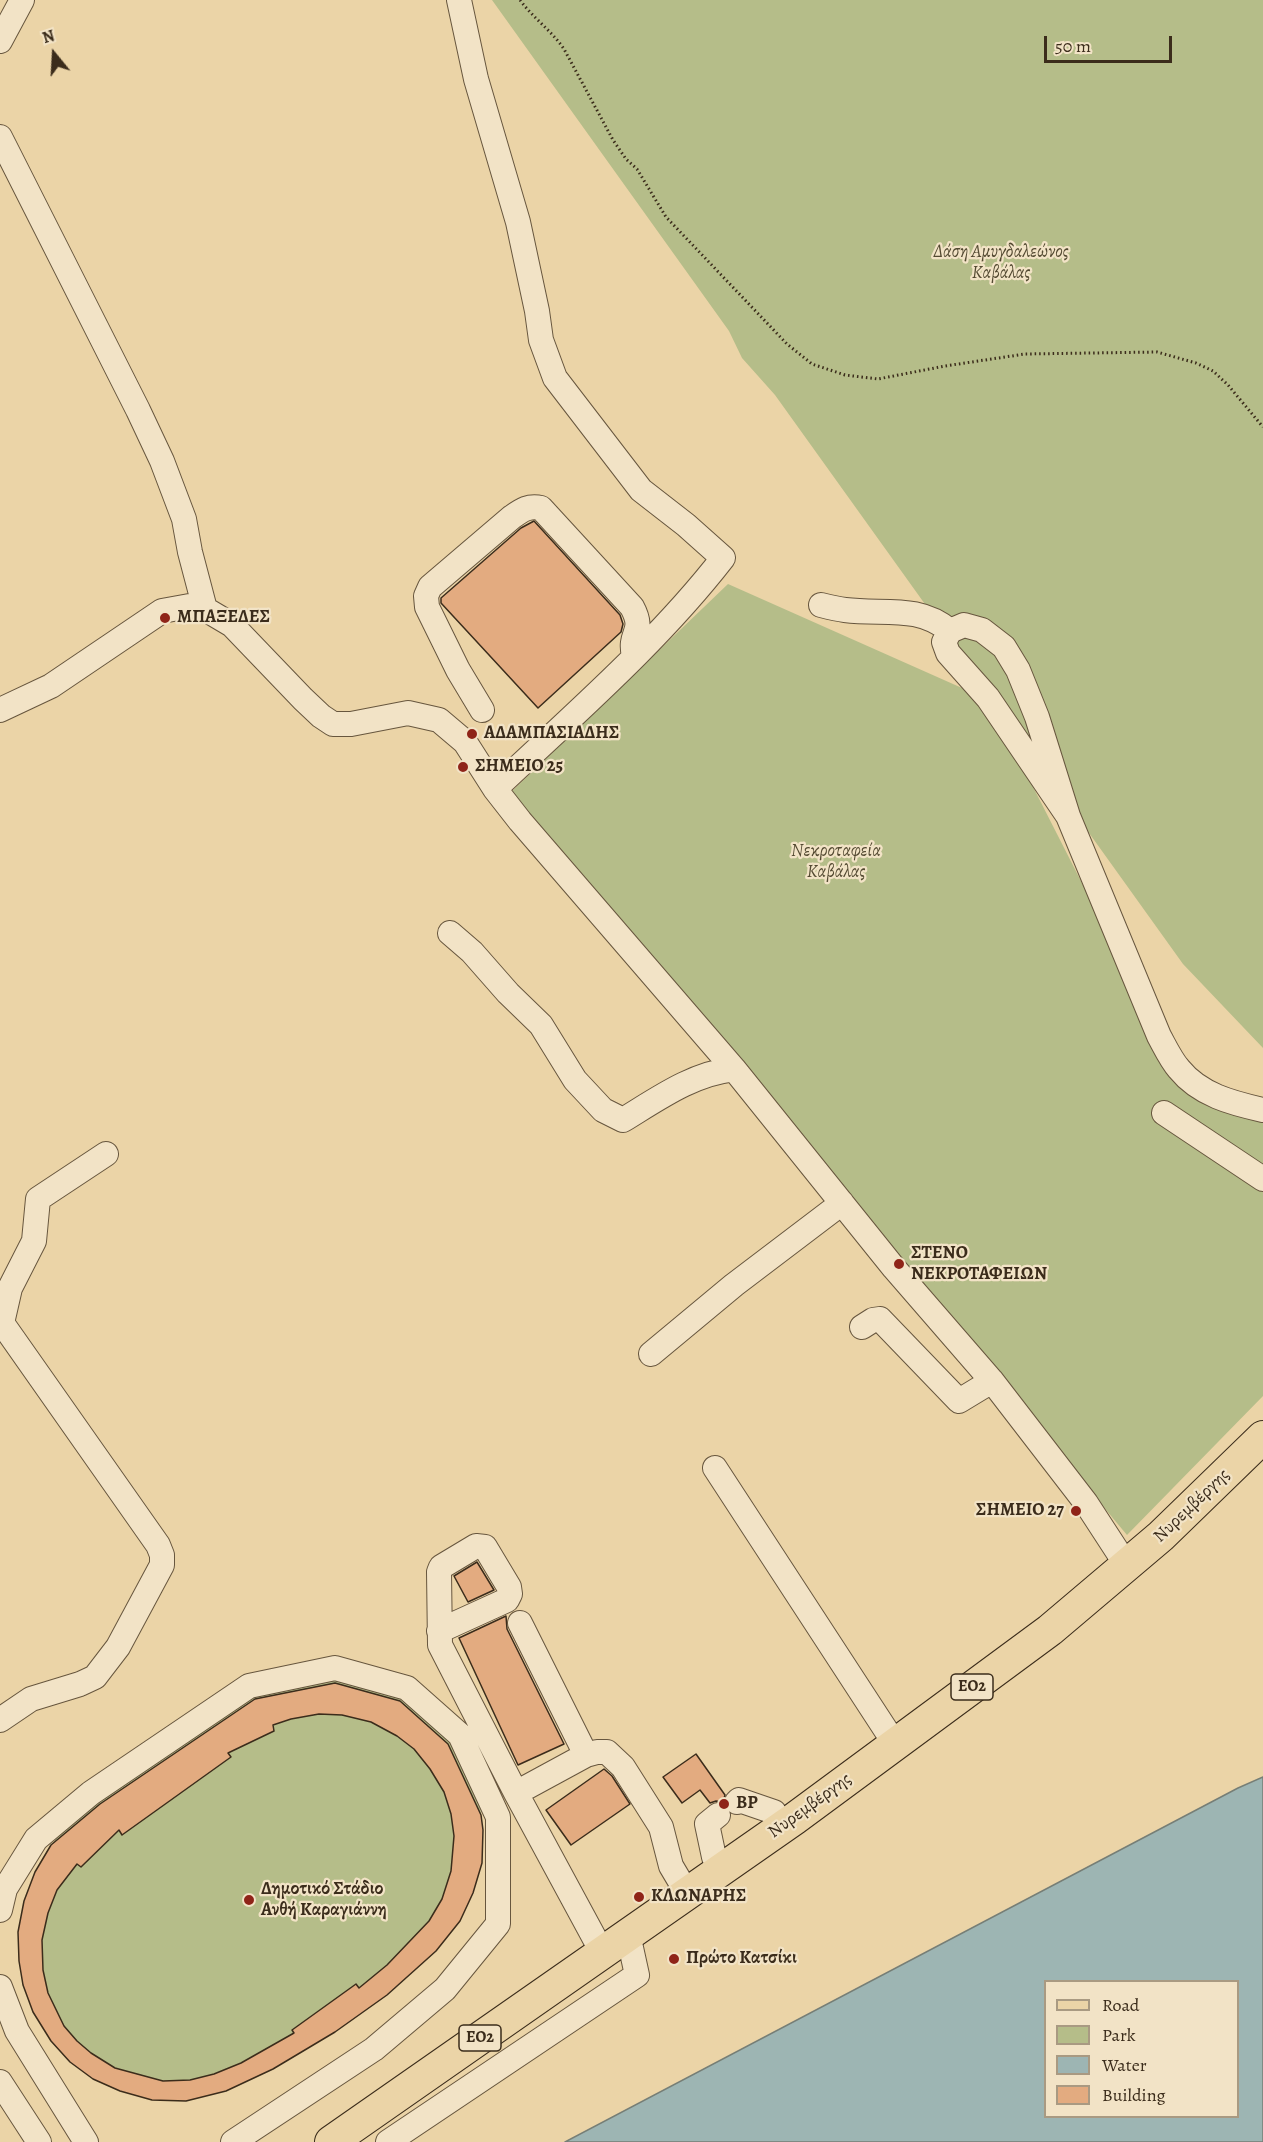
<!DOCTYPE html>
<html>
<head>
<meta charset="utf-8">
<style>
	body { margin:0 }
	#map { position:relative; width:1263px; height:2142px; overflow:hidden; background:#ebd4a7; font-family:Alegreya,serif }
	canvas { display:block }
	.legend { position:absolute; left:1044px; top:1980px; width:195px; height:138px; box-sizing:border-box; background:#f2e3c6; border:2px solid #a99a82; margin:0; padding:8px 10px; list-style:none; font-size:18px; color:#3b2c1b }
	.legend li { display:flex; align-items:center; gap:12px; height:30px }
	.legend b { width:30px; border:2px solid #a99a82 }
	.north { position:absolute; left:24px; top:24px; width:60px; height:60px; -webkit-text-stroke:4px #f2e3c6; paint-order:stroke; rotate:342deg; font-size:16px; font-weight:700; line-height:24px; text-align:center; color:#3b2c1b }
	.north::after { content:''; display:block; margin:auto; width:21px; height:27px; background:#3b2c1b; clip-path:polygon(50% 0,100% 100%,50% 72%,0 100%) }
	.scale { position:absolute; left:1044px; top:36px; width:128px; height:27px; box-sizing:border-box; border:3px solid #3b2c1b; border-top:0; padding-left:8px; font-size:18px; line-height:21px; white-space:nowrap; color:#3b2c1b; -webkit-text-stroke:4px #f2e3c6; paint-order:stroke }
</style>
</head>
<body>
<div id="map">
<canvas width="1263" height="2142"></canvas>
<ul class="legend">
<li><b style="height:8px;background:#ebd4a7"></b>Road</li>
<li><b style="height:16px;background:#b5bd89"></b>Park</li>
<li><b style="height:16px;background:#9db5b3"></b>Water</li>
<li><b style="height:16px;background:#e3ab80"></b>Building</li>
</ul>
<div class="north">N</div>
<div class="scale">50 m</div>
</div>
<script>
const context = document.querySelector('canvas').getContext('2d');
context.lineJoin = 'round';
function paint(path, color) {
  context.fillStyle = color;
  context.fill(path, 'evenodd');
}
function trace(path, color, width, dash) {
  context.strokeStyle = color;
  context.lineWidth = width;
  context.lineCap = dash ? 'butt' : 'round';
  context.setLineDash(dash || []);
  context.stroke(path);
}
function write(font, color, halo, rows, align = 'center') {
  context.font = font + ' Alegreya,serif';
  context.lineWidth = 4.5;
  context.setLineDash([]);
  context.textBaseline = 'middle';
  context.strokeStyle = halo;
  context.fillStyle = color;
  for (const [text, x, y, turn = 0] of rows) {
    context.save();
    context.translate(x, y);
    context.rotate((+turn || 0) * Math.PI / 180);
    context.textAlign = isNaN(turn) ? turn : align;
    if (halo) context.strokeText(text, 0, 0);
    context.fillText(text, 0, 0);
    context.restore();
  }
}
paint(new Path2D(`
	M492,0H1263V1048L1183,964L775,395L742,358L729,331Z
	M728,584L971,692L1001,724L1168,1052L1178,1077L1263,1112V1396L1127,1535L508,795Z
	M341,1679L371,1685L400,1699L430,1717L453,1744L479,1799L483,1830L482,1863L473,1893L460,1921L436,1951L387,1995L335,2032L273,2069L226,2091L186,2101L120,2091L93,2079L70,2062L51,2041L33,2012L23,1985L19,1961L18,1932L24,1901L35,1872L51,1844L97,1798L252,1695Z`), '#b5bd89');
const water = new Path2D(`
	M1263,1777V2142H565L1238,1788ZM1046,1982H1238V2116H1046Z`);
paint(water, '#9db5b3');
trace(water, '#767e76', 1.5);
const building = new Path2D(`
	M534,521L620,615L623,624L621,632L538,708L441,603V598L521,528Z
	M477,1562L494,1590L468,1602L454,1576Z
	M506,1616L507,1629L564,1744L518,1765L459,1638Z
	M335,1683L400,1701L448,1744L481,1815L483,1830L482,1863L473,1893L460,1921L436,1951L387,1995L335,2032L273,2069L226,2091L186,2101L152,2100L120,2091L93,2079L70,2062L51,2041L33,2012L23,1985L19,1961L18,1932L24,1901L35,1872L51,1845L100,1804L255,1699ZM319,1714L342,1715L371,1722L397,1736L414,1749L430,1769L444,1792L451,1814L454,1836L451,1871L442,1899L429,1921L387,1965L359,1988L356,1984L292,2030L294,2033L241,2063L214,2074L190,2080L163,2081L115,2068L91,2053L77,2041L64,2026L48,1993L43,1970L42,1940L48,1913L57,1890L77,1864L81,1867L119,1830L122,1835L231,1757L228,1753L274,1731L273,1725L291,1719Z
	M696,1754L725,1795L723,1802L716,1801L710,1803L700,1790L682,1803L663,1777Z
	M604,1769L612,1776L630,1804L571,1845L546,1810Z`);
paint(building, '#e3ab80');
trace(building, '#3b2c1b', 1.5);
const minor = new Path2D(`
	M459,0L476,79L518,222L537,311L541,340L555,378L641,490L686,525L723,558C657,643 573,715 495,789
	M0,41L22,0
	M0,137L138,410L162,461L184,519L190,552L205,609
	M821,605C829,607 837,609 845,610C883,615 918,604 950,631
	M0,710L51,686L162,611L195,605L205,609L232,625L303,699L321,716L333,724H351L408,713L439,720L465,742L495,789L520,821L734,1069L894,1268L992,1381L1086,1503L1127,1566
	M482,710L458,670L427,607L426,596L430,587L512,517C522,510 529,505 541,508L632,607C646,633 628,631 634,656
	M1068,816L988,698L948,653L944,642L950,631L964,625L982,630L1004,647L1018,670L1037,717L1068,816L1159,1036C1165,1047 1171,1060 1179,1069C1200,1095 1232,1103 1263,1110
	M450,933L472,952L508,993L541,1025L575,1080L603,1110L623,1120C659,1098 692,1074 734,1069
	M1164,1113L1263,1179
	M862,1327L873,1320L880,1319L959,1401L992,1381
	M651,1354L734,1285L842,1203
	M715,1468L895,1744
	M520,1623L586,1755
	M439,1631L507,1600L510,1594L509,1587L485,1547L476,1546L441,1567L439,1572L440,1645L516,1793
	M0,1720L31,1699L80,1684L95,1677L118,1647L162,1565V1555L158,1545L2,1323L10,1288L34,1241L38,1199L106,1154
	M737,1802L739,1800L774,1812
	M714,1857L707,1824L718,1815
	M0,1910L5,1889L36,1839L91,1793L249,1686L335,1668L407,1688L460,1735L498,1817V1924L445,1989L374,2049L233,2142
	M602,1952L516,1793L586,1755L597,1752H607L623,1767L661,1827L671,1866L687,1893
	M0,1987L17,2031L86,2142
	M0,2082L39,2142
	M388,2142L637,1975L628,1934`);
const major = new Path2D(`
	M331,2142L794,1819L1050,1630L1161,1536L1263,1437`);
trace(minor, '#67563e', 26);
trace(major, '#3b2c1b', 34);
trace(new Path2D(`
	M520,0C533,18 551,30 564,49L613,140L626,159L637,169L666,217L787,344L812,364L845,375L878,379L945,366L1025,354L1157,352L1196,363L1213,371L1228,385L1263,427`), '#3b2c1b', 3, [1.5, 3]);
trace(minor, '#f2e3c6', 24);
trace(major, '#ebd4a7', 32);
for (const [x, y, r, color] of [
	[165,618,6,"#8f2418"],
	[472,734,6,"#8f2418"],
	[463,767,6,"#8f2418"],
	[899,1264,6,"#8f2418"],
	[1076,1511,6,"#8f2418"],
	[724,1804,6,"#8f2418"],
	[639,1897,6,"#8f2418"],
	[249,1900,6,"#8f2418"],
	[674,1959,6,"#8f2418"]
]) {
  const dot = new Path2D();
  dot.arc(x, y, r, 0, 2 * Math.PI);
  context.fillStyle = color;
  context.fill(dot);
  trace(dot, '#f2e3c6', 2);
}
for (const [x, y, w] of [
	[972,1687,42],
	[480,2038,42]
]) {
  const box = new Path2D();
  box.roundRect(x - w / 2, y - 13, w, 26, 4.5);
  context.fillStyle = '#f2e3c6';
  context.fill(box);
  trace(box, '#3b2c1b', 1.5);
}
write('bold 16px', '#3b2c1b', null, [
	["ΕΟ2",972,1687],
	["ΕΟ2",480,2038]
]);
write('italic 18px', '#534931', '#f2e3c6', [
	["Δάση Αμυγδαλεώνος",1001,253],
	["Καβάλας",1001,274],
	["Νεκροταφεία",836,852],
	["Καβάλας",836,873]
]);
write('bold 18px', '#3b2c1b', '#f2e3c6', [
	["ΜΠΑΞΕΔΕΣ",177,618],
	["ΑΔΑΜΠΑΣΙΑΔΗΣ",484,734],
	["ΣΗΜΕΙΟ 25",475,767],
	["ΣΤΕΝΟ",911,1254],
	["ΝΕΚΡΟΤΑΦΕΙΩΝ",911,1275],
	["ΣΗΜΕΙΟ 27",1064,1511,"right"],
	["BP",736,1804],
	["Δημοτικό Στάδιο",261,1890],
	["Ανθή Καραγιάννη",261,1911],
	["ΚΛΩΝΑΡΗΣ",651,1897],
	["Πρώτο Κατσίκι",686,1959]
], 'left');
write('18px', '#3b2c1b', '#f2e3c6', [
	["Νυρεμβέργης",1192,1506,-44],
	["Νυρεμβέργης",810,1806,-36]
]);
</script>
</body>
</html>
